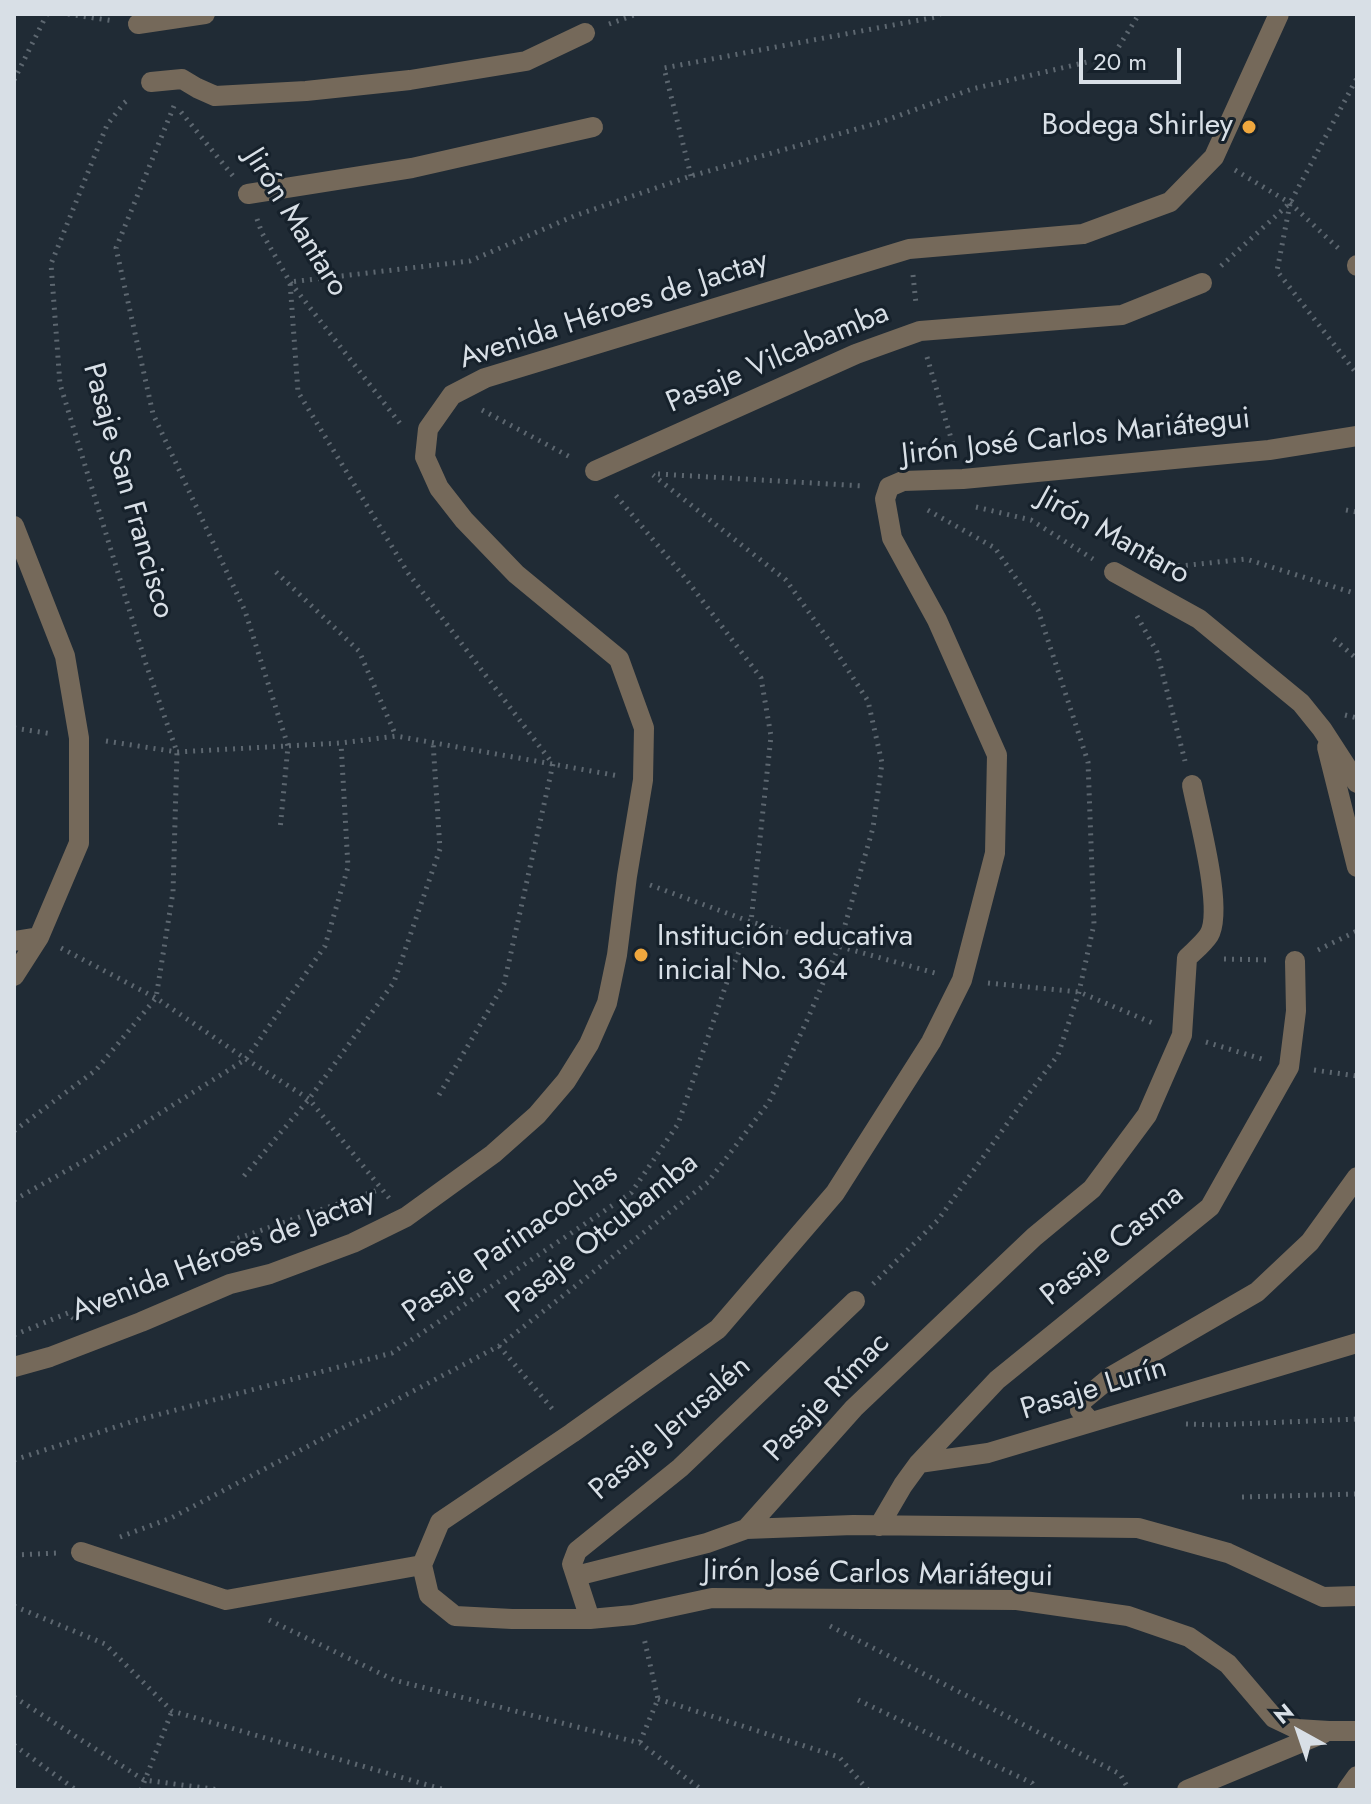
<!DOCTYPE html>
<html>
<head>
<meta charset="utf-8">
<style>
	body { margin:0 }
	#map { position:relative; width:1371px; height:1804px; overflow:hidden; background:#202b35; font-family:Jost,sans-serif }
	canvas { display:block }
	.frame { position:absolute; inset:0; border:16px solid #d8dfe6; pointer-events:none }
	.north { position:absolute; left:1259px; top:1692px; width:80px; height:80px; -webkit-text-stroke:6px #16212b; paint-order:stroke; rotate:320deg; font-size:22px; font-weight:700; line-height:32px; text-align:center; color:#d8dfe6 }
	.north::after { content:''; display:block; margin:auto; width:28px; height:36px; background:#d8dfe6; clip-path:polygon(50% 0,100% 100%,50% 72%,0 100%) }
	.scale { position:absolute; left:1079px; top:48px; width:102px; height:36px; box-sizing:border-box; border:4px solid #d8dfe6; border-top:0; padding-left:10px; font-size:24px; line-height:28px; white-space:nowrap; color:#d8dfe6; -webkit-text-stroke:6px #16212b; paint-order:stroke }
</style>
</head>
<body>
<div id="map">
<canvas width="1371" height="1804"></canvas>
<div class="frame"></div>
<div class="north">N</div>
<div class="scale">20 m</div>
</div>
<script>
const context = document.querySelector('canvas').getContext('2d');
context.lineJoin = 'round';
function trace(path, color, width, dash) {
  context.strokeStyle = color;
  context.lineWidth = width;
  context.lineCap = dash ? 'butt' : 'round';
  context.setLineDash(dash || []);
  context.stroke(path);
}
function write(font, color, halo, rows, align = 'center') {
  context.font = font + ' Jost,sans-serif';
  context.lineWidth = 6;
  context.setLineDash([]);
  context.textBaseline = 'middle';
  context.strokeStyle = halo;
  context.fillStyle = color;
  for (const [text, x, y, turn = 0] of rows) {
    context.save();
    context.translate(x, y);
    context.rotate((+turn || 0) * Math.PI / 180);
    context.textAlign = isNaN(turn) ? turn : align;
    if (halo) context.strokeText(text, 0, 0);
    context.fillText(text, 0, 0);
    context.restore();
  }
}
trace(new Path2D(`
	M68,14L114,21
	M609,24L637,14
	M14,80L47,14
	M174,106L116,248L153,414L245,611L288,746L280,830
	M181,112L233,176
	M1235,170L1290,203L1338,248
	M691,176L664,68L936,17L940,14
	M1290,204L1277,271L1357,374
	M257,219L262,233L290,282L402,426
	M1221,266L1290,203L1357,78
	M913,275L916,304
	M927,357L956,455
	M482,410L572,458
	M658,474L864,486
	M976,507L1031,520L1093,559
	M1346,510L1357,512
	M1162,568L1246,559L1357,594
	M276,572L359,651L396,736
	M1137,616L1157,652L1185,761
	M1334,639L1357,659
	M1345,715L1357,718
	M14,728L53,734
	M106,741L177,752L341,743L396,736L619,776
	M650,885L751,922L935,973
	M61,948L156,998L246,1059L309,1099L389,1198
	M1318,950L1357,931
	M1224,959L1270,960
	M988,983L1079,992L1155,1024
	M1206,1042L1265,1060
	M1314,1070L1357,1076
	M439,1095L504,984L553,764L408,573L298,392L290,282L470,261L574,216L691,176L881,122L972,89L1113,56L1139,14
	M14,1131L96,1070L156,998L173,892L177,752L146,664L60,384L51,264L107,125L124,103L130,98
	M244,1176L309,1099L394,982L440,849L433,742
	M14,1200L89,1158L246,1059L325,946L348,867L341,743
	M232,1259L233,1240L381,1189
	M873,1284L938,1220L1027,1096L1058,1055L1079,992L1094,924L1088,762L1038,610L995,548L924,508
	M14,1335L68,1313L74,1319
	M499,1346L555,1412
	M1186,1424L1215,1425L1357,1419
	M14,1460L134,1421L392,1353L631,1193L678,1124L729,976L751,922L771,736L761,678L686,579L613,492
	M1242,1497L1357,1494
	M120,1537L171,1518L499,1346L708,1182L769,1102L808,1018L839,946L873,828L882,763L868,701L830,642L786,580L653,475
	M14,1555L57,1553
	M14,1606L105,1644L172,1711L445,1790
	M269,1620L394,1680L640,1743L702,1790
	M830,1626L1120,1774L1129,1790
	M14,1697L144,1780L220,1790
	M658,1699L839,1757L868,1790
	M858,1700L1032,1783L1036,1790
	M640,1742L658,1699L644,1638
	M14,1745L76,1790
	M141,1790L172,1711`), '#5d6770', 5, [2, 6]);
trace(new Path2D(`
	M138,24L205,14
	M151,82L182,79L197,88L215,96L306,91L410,80L526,61L585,33
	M248,194L412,168L593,127
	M1357,266V265
	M1357,436L1269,450L963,479L903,481L889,487L885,499L892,538L937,620L997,755L995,853L962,980L931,1042L835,1193L718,1329L572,1433L440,1522L422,1565L429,1595L455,1616L512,1619H590L633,1615L712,1598L1017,1600L1128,1616L1189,1637L1228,1664L1274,1718L1297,1729L1329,1731H1357
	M595,471L856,354L920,331L1122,315L1202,283
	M14,526L65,656L79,738V843L39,937L14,976
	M1114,572L1199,619L1301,703L1322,729L1357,783
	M1327,747L1357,867
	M1192,785C1198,816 1224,910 1209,935C1204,943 1194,951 1187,958L1182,1035L1147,1115L1092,1189L1034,1237L854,1408L746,1529L853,1525L1138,1528L1228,1553L1323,1597L1357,1596
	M14,941L39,937
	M14,1367L50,1357L141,1322L230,1284L270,1274L353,1243L406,1217L493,1154L537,1115L566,1081L589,1044L607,1003L617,955L627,876L643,780L644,728L619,659L516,574L464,520L439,488L425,457L428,429L452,395L485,378L909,249L1083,234L1170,202L1214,157L1279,14
	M1091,1422L1080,1410L1082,1401L1112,1376L1257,1292L1310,1242L1357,1177
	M919,1463L997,1380L1210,1207L1289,1067L1296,1011L1295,961
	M879,1526L903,1485L919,1463L988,1453L1357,1343
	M81,1552L226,1600L422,1565
	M576,1576L707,1543L746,1529
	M590,1619L572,1564L577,1551L680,1468L855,1301
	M1187,1790L1324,1733
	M1347,1790L1357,1776`), '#75695a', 20);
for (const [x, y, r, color] of [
	[1249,127,8,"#efa73e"],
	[641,955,8,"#efa73e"]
]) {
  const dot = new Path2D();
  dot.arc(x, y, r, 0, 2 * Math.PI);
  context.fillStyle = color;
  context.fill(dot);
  trace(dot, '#16212b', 3);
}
write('30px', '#d8dfe6', '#16212b', [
	["Bodega Shirley",1233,127],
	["Institución educativa",657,938,"left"],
	["inicial No. 364",657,972,"left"]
], 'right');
write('30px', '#d8dfe6', '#16212b', [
	["Jirón Mantaro",295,223,58],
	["Avenida Héroes de Jactay",614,311,-18],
	["Pasaje Vilcabamba",778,359,-23],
	["Jirón José Carlos Mariátegui",1076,438,-6],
	["Pasaje San Francisco",127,491,74],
	["Jirón Mantaro",1113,537,29],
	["Pasaje Otcubamba",603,1234,-39],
	["Pasaje Parinacochas",511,1244,-35],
	["Pasaje Casma",1113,1246,-39],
	["Avenida Héroes de Jactay",224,1256,-21],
	["Pasaje Lurín",1094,1390,-17],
	["Pasaje Rímac",828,1398,-46],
	["Pasaje Jerusalén",671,1429,-41],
	["Jirón José Carlos Mariátegui",878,1575,1]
]);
</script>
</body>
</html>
